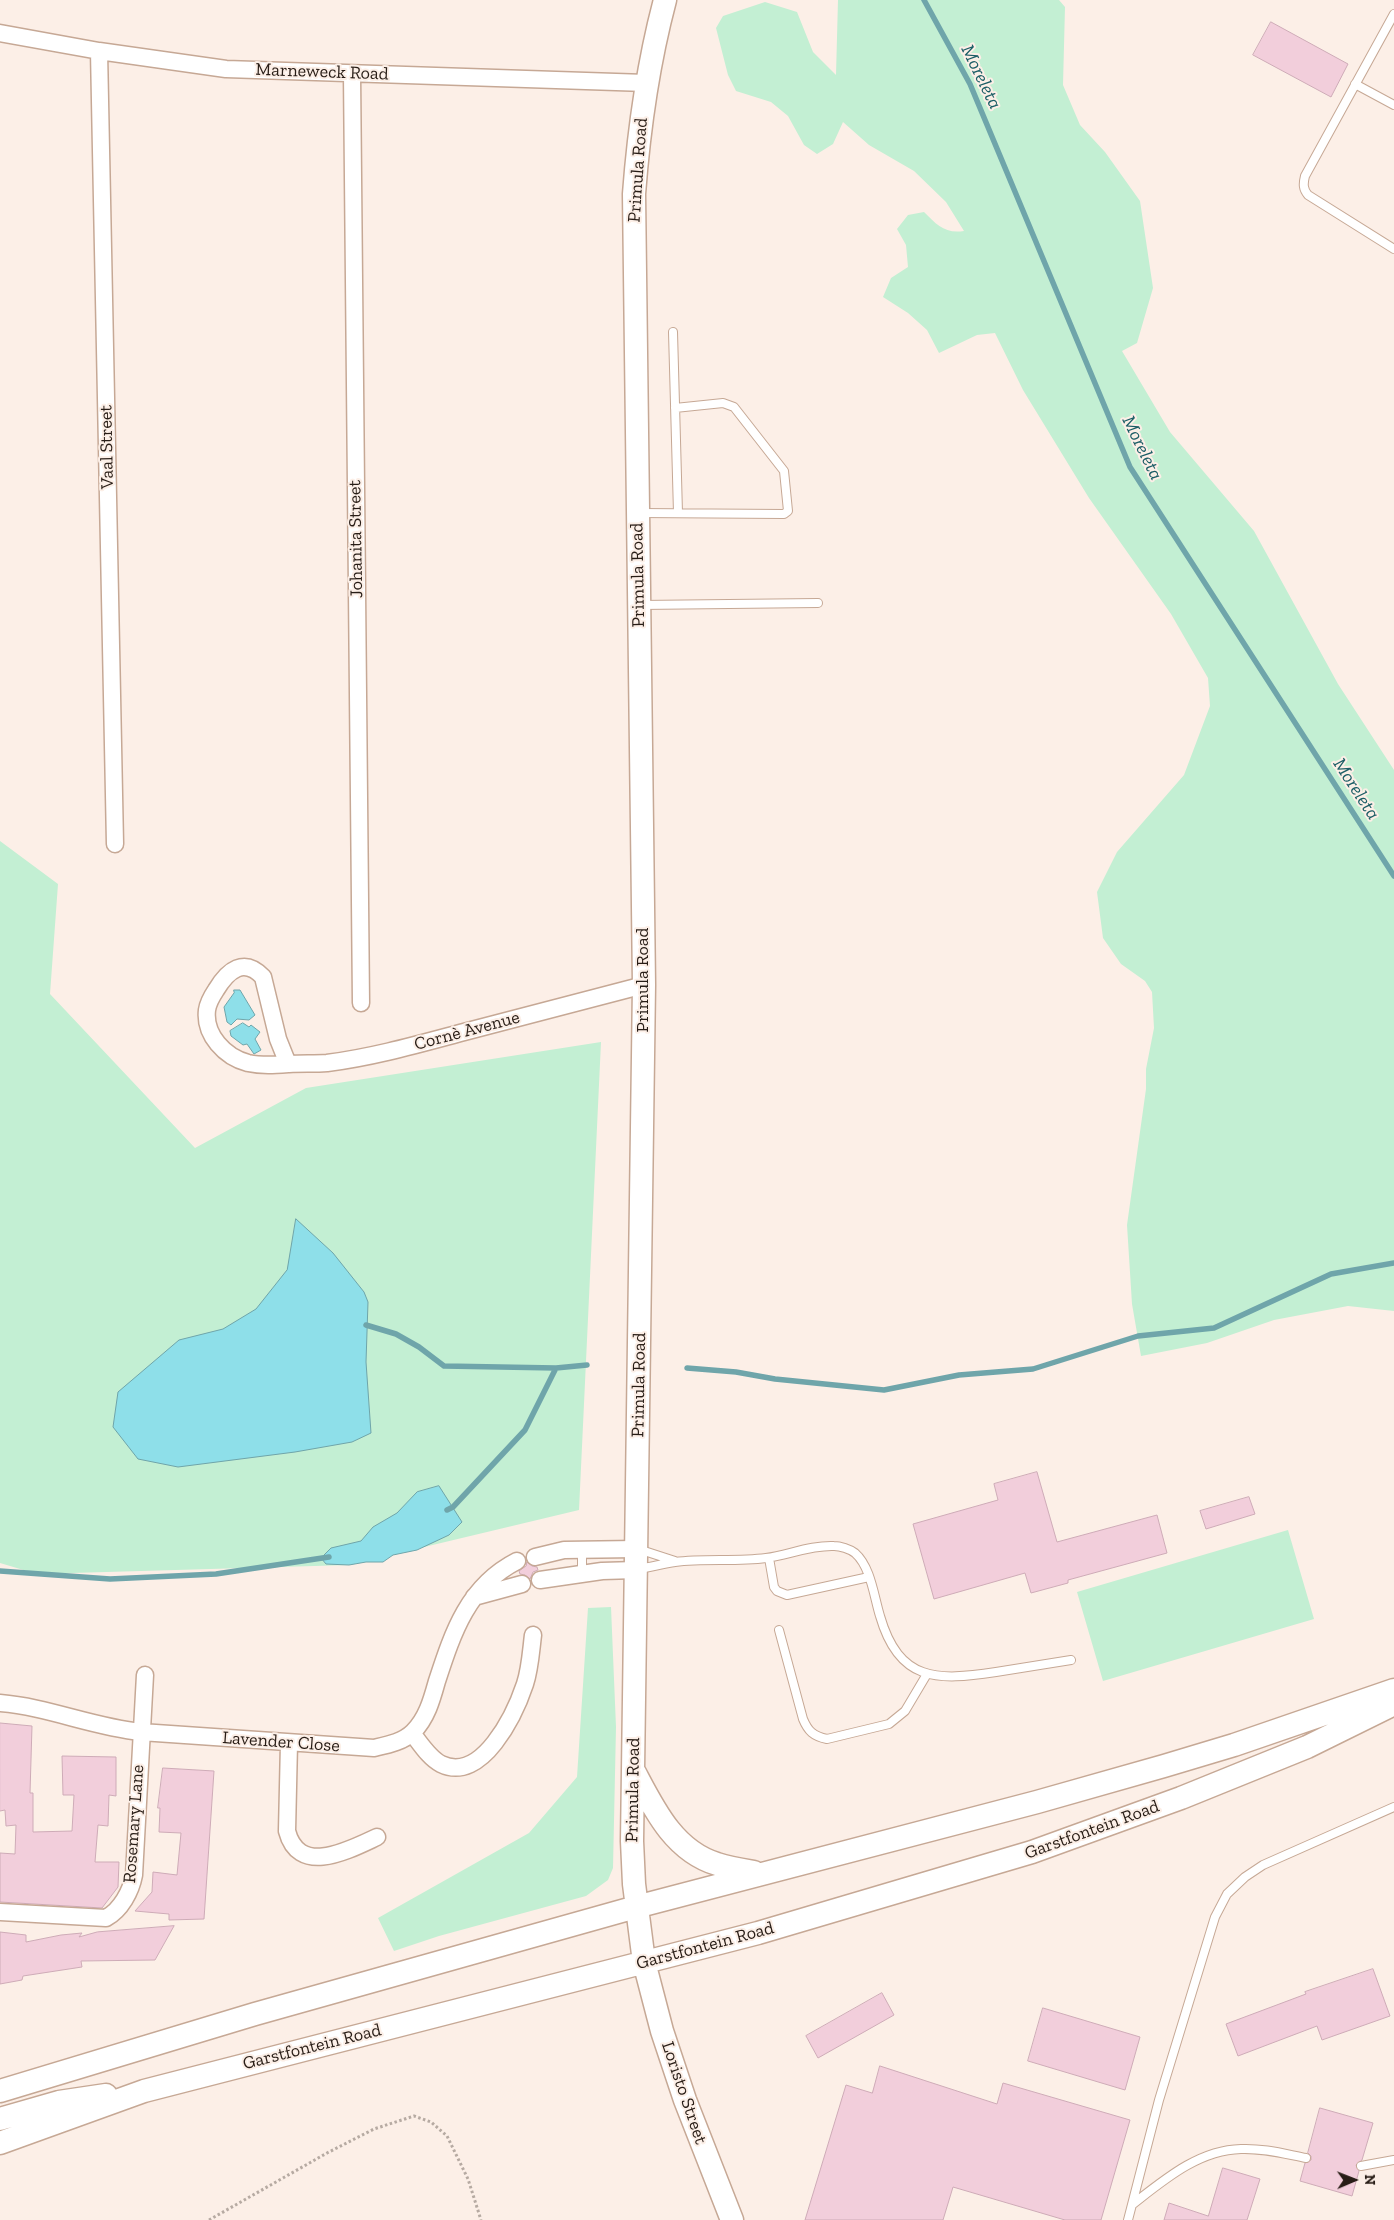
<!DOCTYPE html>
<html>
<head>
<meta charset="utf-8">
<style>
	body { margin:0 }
	#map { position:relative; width:1394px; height:2220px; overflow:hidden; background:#fcefe7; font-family:"Zilla Slab",serif }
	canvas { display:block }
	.north { position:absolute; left:1329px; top:2155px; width:50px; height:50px; -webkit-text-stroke:4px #fcefe7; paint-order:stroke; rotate:89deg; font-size:14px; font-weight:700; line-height:20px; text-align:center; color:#281d16 }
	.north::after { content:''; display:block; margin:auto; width:18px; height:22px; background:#281d16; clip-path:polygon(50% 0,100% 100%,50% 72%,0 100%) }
</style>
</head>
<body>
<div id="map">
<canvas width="1394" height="2220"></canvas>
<div class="north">N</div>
</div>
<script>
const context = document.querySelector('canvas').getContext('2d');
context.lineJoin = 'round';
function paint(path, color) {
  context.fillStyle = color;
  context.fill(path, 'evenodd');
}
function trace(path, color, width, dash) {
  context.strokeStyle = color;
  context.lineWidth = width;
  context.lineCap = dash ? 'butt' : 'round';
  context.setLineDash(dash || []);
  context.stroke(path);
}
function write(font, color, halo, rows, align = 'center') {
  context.font = font + ' "Zilla Slab",serif';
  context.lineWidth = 4;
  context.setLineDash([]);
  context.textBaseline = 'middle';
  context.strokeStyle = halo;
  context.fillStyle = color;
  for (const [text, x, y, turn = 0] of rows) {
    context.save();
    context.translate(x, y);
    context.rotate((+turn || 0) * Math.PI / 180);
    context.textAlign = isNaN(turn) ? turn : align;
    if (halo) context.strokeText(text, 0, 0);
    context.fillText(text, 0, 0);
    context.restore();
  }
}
paint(new Path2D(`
	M838,0H1059L1065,7L1063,85L1080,125L1105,152L1140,201L1153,288L1137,343L1122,351L1170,432L1254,531L1338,684L1394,770V1311L1348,1306L1274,1320L1207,1343L1141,1356L1132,1304L1127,1225L1146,1089V1069L1154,1028L1152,992L1145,981L1121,964L1103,938L1097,892L1117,852L1184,775L1210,706L1208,678L1171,614L1089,498L1023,390L995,333L977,335L939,353L927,330L908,313L883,297L891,278L908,267L906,245L897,229L908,215L924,212C937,225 945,234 964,231L946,202L914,171L869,145L843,122L833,144L817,154L804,145L788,116L771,102L736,91L728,75L716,28L723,16L765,2L797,12L813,52L836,75Z
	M0,841L58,884L50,994L195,1148L306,1088L601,1042L579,1510L349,1565L37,1574L0,1563Z
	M1288,1530L1314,1619L1103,1681L1077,1592Z
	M611,1607L616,1727L613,1868L608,1880L586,1896L439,1936L394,1951L378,1918L529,1833L577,1777L588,1608Z`), '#c3efd3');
const water = new Path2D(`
	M234,990H240L255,1015L249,1020L237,1019L231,1025L227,1022L224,1007L234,993Z
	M243,1023L249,1027L251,1025L260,1032L255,1039L261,1050L254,1054L247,1044L243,1045L231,1036L230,1031Z
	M296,1219L333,1253L364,1292L368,1302L366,1362L371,1433L352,1442L295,1452L178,1467L138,1459L113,1427L118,1392L179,1340L223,1329L256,1309L287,1270Z
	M439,1486L462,1522L449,1535L417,1550L393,1555L383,1562H366L349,1565L326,1564L321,1558L331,1548L361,1541L373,1527L397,1513L417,1492Z`);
paint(water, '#8edfe9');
trace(water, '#6fa5aa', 1);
trace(new Path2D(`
	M924,0L970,84L1130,467L1394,876
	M366,1325L396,1334L419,1347L444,1366L556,1368
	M687,1368L736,1372L775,1379L884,1390L959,1375L1033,1369L1138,1336L1214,1328L1331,1274L1394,1263
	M447,1510L453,1507L525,1430L556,1368L587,1365
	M0,1571L110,1579L216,1574L329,1557`), '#6fa5aa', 5.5);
const building = new Path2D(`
	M1271,22L1348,64L1331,97L1253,55Z
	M1037,1472L1057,1542L1157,1515L1167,1553L1068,1580V1583L1031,1593L1025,1573L934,1599L913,1524L998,1500L994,1484Z
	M1249,1497L1255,1514L1206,1529L1200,1511Z
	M527,1562L532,1566L537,1567L538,1570L533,1572L530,1579L525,1575L520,1574L519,1571L526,1566Z
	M0,1723L32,1726L30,1793H33V1832L72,1831L74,1795H63L62,1756L116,1757V1796L109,1795L108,1826L98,1825L95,1862H119L118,1887L102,1908L0,1902V1853L15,1854L16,1825L6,1826L5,1810L0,1811Z
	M163,1768L214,1771L204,1919L169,1920V1914L135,1911L152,1892L153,1872L177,1875L181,1833L159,1832L160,1808H158Z
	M174,1926L155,1960L81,1961L82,1967L23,1976L22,1980L0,1984V1932L26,1935V1942L61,1935L82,1933L79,1937L97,1932Z
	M1373,1969L1390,2016L1322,2040L1317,2026L1238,2056L1226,2024L1306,1994L1305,1992Z
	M882,1993L894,2015L818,2058L806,2036Z
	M1043,2008L1140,2037L1125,2090L1028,2061Z
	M880,2066L997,2104L1003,2083L1130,2120L1101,2220H1065L953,2187L943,2220H805L846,2085L872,2093Z
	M1320,2108L1373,2123L1362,2160L1356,2165L1359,2171L1352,2196L1300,2181L1305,2163L1311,2160V2156L1308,2153Z
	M1223,2168L1260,2179L1247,2220H1164L1169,2203L1208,2216Z`);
paint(building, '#f2cedb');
trace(building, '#ceabb7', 1);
const lane = new Path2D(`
	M1394,14L1305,176C1303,184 1303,189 1308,195L1394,249
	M1355,84L1394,105
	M673,332L678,513
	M639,513L784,514L788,511L784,471L734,407L723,403L675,408
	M640,605L818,603
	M582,1549V1574
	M638,1549L675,1561
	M769,1558L774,1587L777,1591L787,1595L869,1577
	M638,1569C650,1567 663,1564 675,1562C705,1558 736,1562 766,1558C788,1555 811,1545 834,1546C840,1546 850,1549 855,1553C871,1567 874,1597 880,1616C899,1682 937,1681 996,1672C1021,1668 1046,1664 1071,1660
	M779,1630L803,1719C808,1731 813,1736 827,1739L889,1724L905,1711L927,1674
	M1361,2166L1394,2160
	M1133,2204C1165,2179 1199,2150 1241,2149C1263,2148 1285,2154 1306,2158
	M1128,2220L1159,2100L1215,1917L1227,1894L1245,1877L1263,1865L1394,1807`);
const street = new Path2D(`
	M0,33L99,51L226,69L646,83
	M99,51L115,844
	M352,74L361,1003
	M288,1064L278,1039L263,977C244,957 228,970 216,990C212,996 208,1003 207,1010C204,1035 225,1057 248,1063C262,1066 275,1065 289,1064C302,1063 314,1064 327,1063C374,1057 419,1044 464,1032C524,1016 584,1001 644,985
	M535,1557L564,1550L636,1549
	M540,1580L602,1571L636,1570
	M474,1597L522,1584
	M0,1703C48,1707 93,1727 141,1732L374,1748C387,1745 403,1742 413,1732C427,1718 432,1699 437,1681C453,1632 468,1586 517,1561
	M412,1733C420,1743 429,1758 441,1764C482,1784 515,1714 525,1684C530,1669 531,1651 533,1635
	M289,1743L287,1831C299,1877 349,1850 377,1837
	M0,1912L106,1918C121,1910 131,1891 134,1875L145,1675`);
const secondary = new Path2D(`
	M665,0C648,64 639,128 634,194L644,985L632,1841L634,1884L644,1962L662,2031L685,2100L732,2220
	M635,1773C654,1809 674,1851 717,1864C729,1868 742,1870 754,1872
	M0,2091L255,2014L636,1907L1037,1802L1164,1766L1234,1745L1394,1690
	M0,2119L59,2102L106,2095
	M0,2143L144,2091L758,1933L1032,1852L1181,1798L1307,1747L1394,1704`);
trace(lane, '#c6a895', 10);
trace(street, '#c6a895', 19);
trace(secondary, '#c6a895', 25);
trace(new Path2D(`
	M209,2220L327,2153L374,2129L414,2116L431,2122L447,2136L468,2179L481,2220`), '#b6aaa2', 3, [2.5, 2.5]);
trace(lane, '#fff', 8);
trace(street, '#fff', 16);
trace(secondary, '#fff', 22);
write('18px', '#281d16', '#fcefe7', [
	["Marneweck Road",322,72,2],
	["Primula Road",638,170,-86],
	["Vaal Street",107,447,-91],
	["Johanita Street",356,539,-91],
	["Primula Road",638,575,-91],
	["Primula Road",643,980,-90],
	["Cornè Avenue",467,1031,-15],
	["Primula Road",639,1385,-89],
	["Lavender Close",281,1742,4],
	["Primula Road",633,1790,-89],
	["Rosemary Lane",134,1824,-86],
	["Garstfontein Road",1092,1830,-20],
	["Garstfontein Road",705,1946,-15],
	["Garstfontein Road",312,2047,-14],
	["Loristo Street",684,2093,71]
]);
write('italic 19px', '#1a5d65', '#fcefe7', [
	["Moreleta",981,77,64],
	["Moreleta",1142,448,64],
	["Moreleta",1356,789,57]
]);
</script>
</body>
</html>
